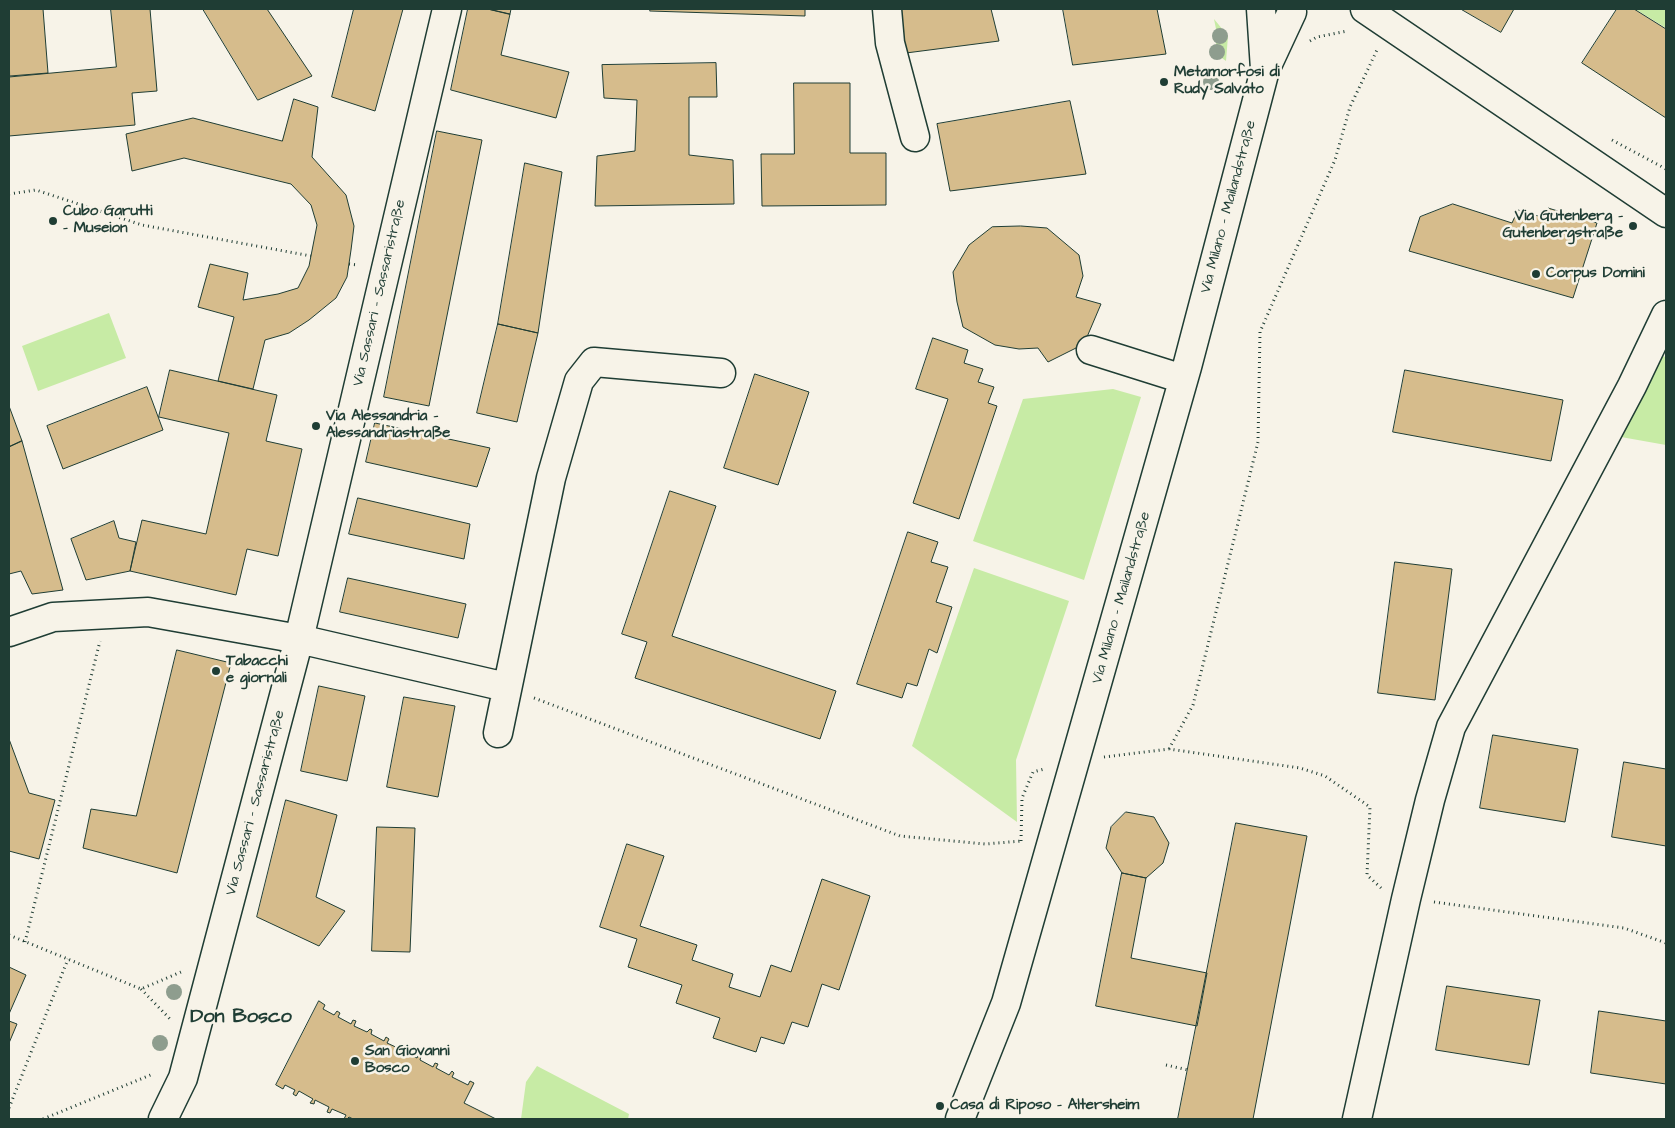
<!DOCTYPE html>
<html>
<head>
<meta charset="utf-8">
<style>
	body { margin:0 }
	#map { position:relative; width:1675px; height:1128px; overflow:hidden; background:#f7f3e8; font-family:"Architects Daughter",sans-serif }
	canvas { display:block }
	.frame { position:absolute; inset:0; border:10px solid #1f3d34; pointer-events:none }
</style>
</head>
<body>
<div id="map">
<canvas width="1675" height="1128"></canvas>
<div class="frame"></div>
</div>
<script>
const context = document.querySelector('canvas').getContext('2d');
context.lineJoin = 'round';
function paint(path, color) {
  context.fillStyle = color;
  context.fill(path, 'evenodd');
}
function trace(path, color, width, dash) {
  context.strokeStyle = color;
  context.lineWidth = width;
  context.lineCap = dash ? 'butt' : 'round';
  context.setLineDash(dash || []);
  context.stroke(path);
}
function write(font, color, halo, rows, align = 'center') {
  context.font = font + ' "Architects Daughter",sans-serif';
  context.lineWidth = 5;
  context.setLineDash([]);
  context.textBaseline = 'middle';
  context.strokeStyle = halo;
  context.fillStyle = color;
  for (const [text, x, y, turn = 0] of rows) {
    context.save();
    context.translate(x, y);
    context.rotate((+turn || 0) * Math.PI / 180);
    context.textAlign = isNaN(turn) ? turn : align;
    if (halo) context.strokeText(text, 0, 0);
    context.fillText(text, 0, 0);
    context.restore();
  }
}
paint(new Path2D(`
	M1635,9H1666V28Z
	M1214,19L1228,36L1226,61L1215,53L1217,34Z
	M109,313L126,358L38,391L22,346Z
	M1662,356L1666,357V445L1621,437Z
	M1113,389L1141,397L1084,580L973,541L1023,399Z
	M974,568L1069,601L1016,760L1017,822L912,746Z
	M537,1066L629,1114L628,1119H521L526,1082Z`), '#c7eba5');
const building = new Path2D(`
	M9,9H43L48,73L10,76Z
	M111,9H150L157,91L132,93L135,125L9,136V77L116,67Z
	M203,9H267L312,76L258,100Z
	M354,9H403L375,111L332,97Z
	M468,9H488L510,14L501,55L569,72L556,118L451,90Z
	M488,9H511L510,14Z
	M651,9H805V16L650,11Z
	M897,9H991L999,41L906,53Z
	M1063,9H1157L1166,54L1073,65Z
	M1461,9H1514L1501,32Z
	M1617,9H1634L1666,29V118L1582,63Z
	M716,63L717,97H689V155L733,160L734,204L595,206L597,156L635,151L637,100L604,98L602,65Z
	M794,83H850V153H886V205L762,206L761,154H794Z
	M294,99L318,107L312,157L346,195L354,226L351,250L347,277L336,298L309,320L289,333L265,340L253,389L218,381L234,317L198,307L210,264L248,273L243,300L278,294L298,288L309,266L317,225L311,205L291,184L184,158L132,171L126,134L193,118L282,141Z
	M1070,101L1086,174L950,191L937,124Z
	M437,131L482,140L429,406L384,397Z
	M525,163L562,172L538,333L498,324Z
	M1453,204L1512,223L1518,210L1545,218L1548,208L1597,223L1573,298L1409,251L1420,217Z
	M1021,226L1047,228L1079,255L1083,276L1076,297L1101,304L1084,344L1048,362L1038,348L1019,349L995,345L963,327L957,302L953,272L969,245L992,227Z
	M498,324L538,333L517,422L477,413Z
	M933,338L968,350L964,363L983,369L978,382L994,387L988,403L997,406L959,519L913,503L948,399L916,389Z
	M170,370L277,395L266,441L302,449L278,556L247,549L236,595L130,571L142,520L206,534L229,433L159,417Z
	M1405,370L1563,400L1551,461L1393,432Z
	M755,374L809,392L778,485L724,468Z
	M147,387L163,430L63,469L47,426Z
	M9,406L22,441L9,447Z
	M375,423L490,448L477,487L366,462Z
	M22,441L63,590L32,594L21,571L9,574V447Z
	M670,491L716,506L672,636L836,691L820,739L635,678L647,642L622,634Z
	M358,498L470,524L464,559L349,534Z
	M114,521L119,538L136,542L130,571L86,580L71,539Z
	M908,532L938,542L931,562L948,567L936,602L952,607L937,653L929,649L917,686L907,683L902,698L857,684Z
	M1395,562L1452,569L1435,700L1378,693Z
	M348,578L466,604L458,638L340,612Z
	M177,650L231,663L177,873L83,848L91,809L136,816Z
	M319,686L365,696L347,781L301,771Z
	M404,697L455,706L438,797L387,787Z
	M1493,735L1578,749L1565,822L1480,808Z
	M9,739L29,793L55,800L39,859L9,851Z
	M1624,762L1666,769V846L1612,837Z
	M286,800L337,815L316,897L345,911L319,946L257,917Z
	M1126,812L1154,817L1169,843L1163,863L1146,878L1122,873L1106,848L1111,827Z
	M1236,823L1307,836L1253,1119H1178Z
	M377,827L415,828L410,952L372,951Z
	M627,844L664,856L640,926L697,945L692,960L733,974L729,987L760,997L771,965L791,972L822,879L870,896L839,990L822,984L808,1027L792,1022L784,1044L761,1037L756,1052L713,1038L720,1018L676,1003L682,985L628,967L637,939L600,927Z
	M1122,873L1146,878L1131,958L1207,973L1197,1026L1096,1006Z
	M9,967L26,975L9,1014Z
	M1447,986L1540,1000L1529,1065L1436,1050Z
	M319,1001L325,1005L323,1009L334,1015L337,1011L340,1013L338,1017L351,1024L353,1020L356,1021L354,1026L367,1032L370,1029L372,1030L371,1034L384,1041L386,1037L389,1039L387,1043L400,1049L402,1045L405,1047L403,1051L417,1058L419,1054L421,1056L420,1060L433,1067L435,1063L438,1064L436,1068L449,1075L452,1071L454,1073L452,1077L468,1085L470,1081L474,1083L464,1103L496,1119H353L349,1117L347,1119H344L346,1115L332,1109L330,1113L327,1112L329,1107L315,1100L314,1104L310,1103L313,1099L299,1091L296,1096L293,1094L295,1090L285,1085L283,1089L276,1085Z
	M1599,1011L1666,1021V1084L1591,1073Z
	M9,1021L17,1024L9,1043Z`);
paint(building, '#d6bc8c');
trace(building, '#1f3d34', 1);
const minor = new Path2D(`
	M887,9L890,43L915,137
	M1261,9L1265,69
	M1365,9L1666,213
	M1091,350L1183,379
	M9,632L53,617L148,612L299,639L506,687
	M498,733L551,478L579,381L594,362L721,373
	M163,1119L183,1078L299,639L447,9
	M960,1119L1006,1003L1187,367L1265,70L1292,12
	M1357,1119L1406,899L1430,800L1451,727L1632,386L1666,315`);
trace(minor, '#1f3d34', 31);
trace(new Path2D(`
	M1310,41L1317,37L1347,31
	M1612,140L1666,169
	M9,194L36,190L142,225L311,256
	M349,264L358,265
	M534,698L900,836L985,844L1022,841
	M1169,749L1193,705L1258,442L1260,332L1335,160L1350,107L1377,50
	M1104,757L1169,749L1300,768L1325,776L1370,807L1367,875L1381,888
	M1021,841L1022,798L1033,772L1044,769
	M1434,902L1624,928L1666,943
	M9,935L141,989L181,972
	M25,942L100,641
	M141,989L170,1019
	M1166,1065L1188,1070
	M9,1108L68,959
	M43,1119L153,1074`), '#1f3d34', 3, [1, 4]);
trace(minor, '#f7f3e8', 28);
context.fillStyle = '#8e9d8e';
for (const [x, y] of [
	[1220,36],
	[1217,52],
	[1211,82],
	[174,992],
	[160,1043]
]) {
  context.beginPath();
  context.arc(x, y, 8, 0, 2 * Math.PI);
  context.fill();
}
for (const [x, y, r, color] of [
	[1164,82,5,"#1f3d34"],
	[53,221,5,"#1f3d34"],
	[1633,226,5,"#1f3d34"],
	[1536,274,5,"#1f3d34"],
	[316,426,5,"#1f3d34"],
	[216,671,5,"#1f3d34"],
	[355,1061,5,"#1f3d34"],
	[940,1106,5,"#1f3d34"]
]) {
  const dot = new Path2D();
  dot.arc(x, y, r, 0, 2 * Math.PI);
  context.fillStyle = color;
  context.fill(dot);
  trace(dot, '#f7f3e8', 2);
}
write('bold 15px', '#1f3d34', '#f7f3e8', [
	["Metamorfosi di",1174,73],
	["Rudy Salvato",1174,90],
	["Cubo Garutti",63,212],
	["- Museion",63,229],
	["Via Gutenberg -",1623,217,"right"],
	["Gutenbergstraße",1623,234,"right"],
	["Corpus Domini",1546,274],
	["Via Alessandria -",326,417],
	["Alessandriastraße",326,434],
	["Tabacchi",226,662],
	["e giornali",226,679],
	["San Giovanni",365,1052],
	["Bosco",365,1069],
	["Casa di Riposo - Altersheim",950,1106]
], 'left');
write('15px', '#1f3d34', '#f7f3e8', [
	["Via Milano - Mailandstraße",1229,207,-75],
	["Via Sassari - Sassaristraße",380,293,-77],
	["Via Milano - Mailandstraße",1122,598,-74],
	["Via Sassari - Sassaristraße",256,803,-75]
]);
write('bold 20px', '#1f3d34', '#f7f3e8', [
	["Don Bosco",241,1018]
]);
</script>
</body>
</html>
